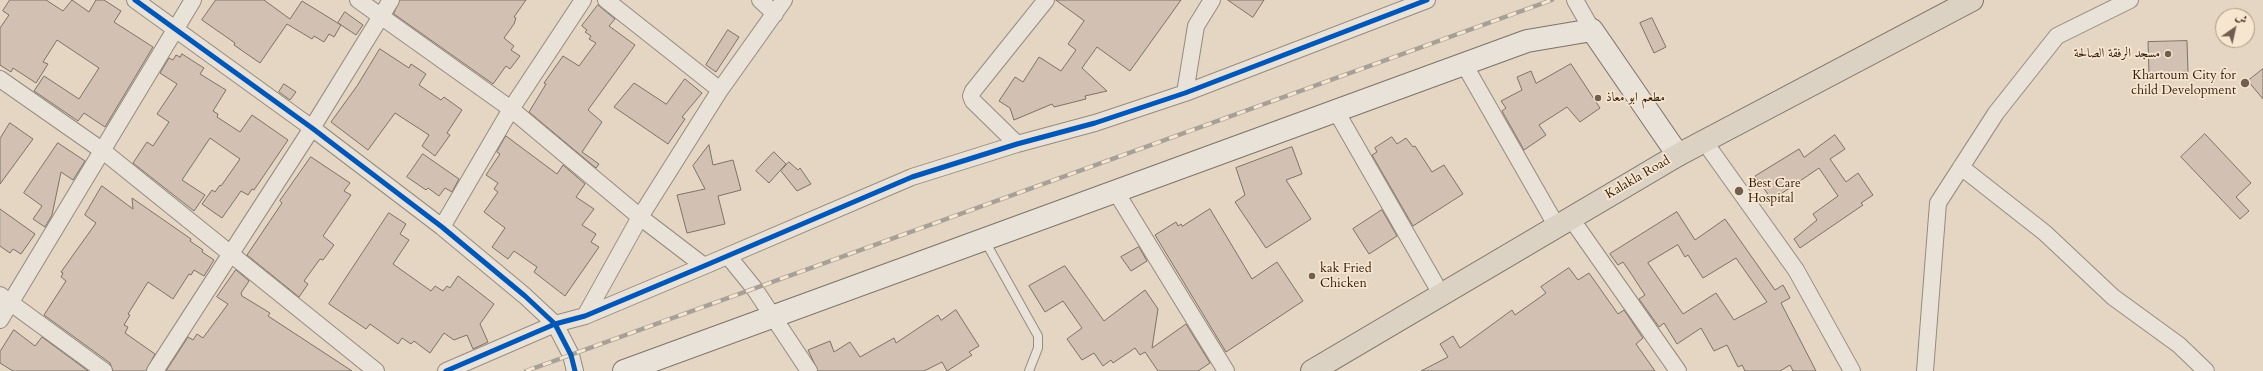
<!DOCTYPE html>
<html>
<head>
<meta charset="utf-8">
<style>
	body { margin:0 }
	#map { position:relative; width:2263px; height:371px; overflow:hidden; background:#e4d6c3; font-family:Cardo,Amiri,serif }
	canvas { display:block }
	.north { position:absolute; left:2215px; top:8px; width:40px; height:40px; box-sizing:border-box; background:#f7e6cf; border:1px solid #a99682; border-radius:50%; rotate:34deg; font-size:11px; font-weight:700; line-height:16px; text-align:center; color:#331d0f }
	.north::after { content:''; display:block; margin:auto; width:14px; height:18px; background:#715e4e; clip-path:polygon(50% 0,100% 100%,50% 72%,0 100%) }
</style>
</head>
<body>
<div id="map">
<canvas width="2263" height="371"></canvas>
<div class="north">ش</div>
</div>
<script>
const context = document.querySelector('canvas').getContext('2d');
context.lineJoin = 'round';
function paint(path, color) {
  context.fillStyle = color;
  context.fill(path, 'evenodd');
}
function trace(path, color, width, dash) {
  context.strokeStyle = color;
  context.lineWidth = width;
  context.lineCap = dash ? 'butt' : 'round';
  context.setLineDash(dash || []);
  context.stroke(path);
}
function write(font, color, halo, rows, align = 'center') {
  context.font = font + ' Cardo,Amiri,serif';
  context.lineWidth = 3.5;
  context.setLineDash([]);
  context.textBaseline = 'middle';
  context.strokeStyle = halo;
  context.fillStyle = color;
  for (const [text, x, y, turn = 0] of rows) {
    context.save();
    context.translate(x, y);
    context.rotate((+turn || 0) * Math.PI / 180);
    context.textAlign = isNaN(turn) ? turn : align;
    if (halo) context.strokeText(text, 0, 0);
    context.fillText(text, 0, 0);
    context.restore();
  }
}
const building = new Path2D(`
	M10,0H46L63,11L72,0L89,12L96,0H104L121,11L114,22L153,47L105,127L84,113L78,121L34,91L44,76L79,99L99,68L57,40L43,62L48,64L36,83L13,68L11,72L0,65V28L9,15L3,11Z
	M216,0H264L290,19L302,1L341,25L334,37L329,34L324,42L314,36L312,39L287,24L260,63L234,45L235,43L202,20Z
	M400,0H526L514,17L516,18L514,24L504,38L514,46L511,50L520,56L510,69L506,66L493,84L394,14Z
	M1056,0H1181L1130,71L1097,47L1082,68L1107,91L1085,96L1086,99L1054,107L1052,104L1014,120L1010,108L999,101L1015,77L1023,82L1039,57L1061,71L1076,50L1068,44L1084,21Z
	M1228,0H1264L1253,17Z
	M598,5L615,19L609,26L635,45L588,110L602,122L582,152L599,164L596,168L529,112L546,84L544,83L563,56L579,66L596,43L589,39L591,36L585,32L587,30L582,26Z
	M345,12L363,25L356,35L338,23Z
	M1652,18L1666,47L1654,53L1640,23Z
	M728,30L739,37L716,72L706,65Z
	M2187,41L2188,72L2149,73L2148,42Z
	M380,49L409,68L411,64L426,74L419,85L441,100L444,97L462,110L447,133L450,135L435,156L422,146L429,135L395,113L368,150L331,122L357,86Z
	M182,54L204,68L200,74L226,90L213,111L218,114L217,117L240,132L252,115L288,140L254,190L252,189L248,195L241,191L222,218L202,204L212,190L215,192L220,185L221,186L240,159L210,138L182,180L205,195L194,211L133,163L147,142L153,146L169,122L157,114L177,84L160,73L169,58L173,60L176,55L180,57Z
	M1571,64L1600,108L1580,122L1567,107L1539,125L1546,135L1524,150L1502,111L1506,108L1501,101L1522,90L1517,77L1531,71L1536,83Z
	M2263,69V99L2248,81Z
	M685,79L702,93L682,117L685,119L668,144L614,107L634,83L666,104Z
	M284,84L296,92L290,100L279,92Z
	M10,123L33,139L0,184V139Z
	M2205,134L2251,183L2236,197L2249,211L2240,219L2181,157Z
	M1835,135L1845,149L1830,159L1846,182L1858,173L1873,195L1861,203L1863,205L1800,248L1794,239L1817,220L1813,214L1838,196L1819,168L1772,200L1755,176L1799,149L1804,157Z
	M506,136L557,174L563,165L585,184L576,197L594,209L582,225L596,234L591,242L599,247L565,296L534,272L537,267L514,251L508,259L492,247L505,228L484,212L498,192L494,189L498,183L486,175L500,154L497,152Z
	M1392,137L1397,144L1406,138L1413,147L1415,146L1432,172L1444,165L1463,194L1413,226L1372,155L1377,152L1375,148Z
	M58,143L85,161L73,180L61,172L52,215L45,227L33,219L42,206L24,193Z
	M709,145L713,165L733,160L741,190L718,196L725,224L687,233L677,195L705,189L693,166Z
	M1292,147L1302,174L1286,180L1311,219L1266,248L1235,202L1245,195L1236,168Z
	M774,152L786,164L769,183L756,171Z
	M423,154L459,179L452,192L445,188L439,196L428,188L426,190L407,177Z
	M311,157L350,183L344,191L351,195L323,236L334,245L323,260L320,259L304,281L308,284L299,297L247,255L282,203L280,201Z
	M789,162L798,170L800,168L811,184L797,191L781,171Z
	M102,186L133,209L132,198L191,239L190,241L203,250L202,252L214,260L204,276L194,270L191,275L189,274L173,299L148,282L128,314L130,315L124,325L128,327L125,333L155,354L146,371H113L110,363L44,315L66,281L61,277L63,273L61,272L96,223L85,215Z
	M0,209L35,234L21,254L13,249L10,253L0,246Z
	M1210,209L1252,279L1277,262L1303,301L1226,352L1155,235L1176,222L1178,226L1181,224L1182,226Z
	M1382,210L1397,236L1369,254L1353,229Z
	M1677,212L1695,240L1725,219L1775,290L1783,285L1790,298L1781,303L1816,371H1793L1790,365L1780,371H1745L1742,365L1738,367L1727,345L1714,351L1701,328L1677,344L1664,323L1659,327L1639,299L1645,295L1630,272L1623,262L1618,265L1610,254ZM1678,245L1685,257L1688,255L1703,278L1736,258L1767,302L1734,320L1716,293L1683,314L1648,263Z
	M389,213L406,224L400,234L409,240L393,264L431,291L435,286L443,291L447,286L450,288L458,276L494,304L480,324L488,342L473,349L467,335L454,340L444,333L430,353L414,341L411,344L402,338L398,344L370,324L366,329L329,304Z
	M1139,247L1147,261L1131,271L1121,257Z
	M1065,266L1104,321L1145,290L1158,309L1152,348L1186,324L1210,363L1198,371H1158L1145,352L1140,355L1135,348L1113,363L1111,360L1103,366L1094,353L1082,360L1067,339L1082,328L1063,301L1045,312L1029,286Z
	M1569,268L1578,280L1589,273L1618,314L1624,310L1643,338L1636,344L1655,371H1421L1448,357L1440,344L1453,336L1460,348L1512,310L1515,315L1546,293L1541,287Z
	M236,270L249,281L241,293L242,296L270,313L268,316L352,371H166L188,337L193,340L197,334L203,338L228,304L217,297Z
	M956,310L979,346L969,352L972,355L947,371L942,362L924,371H818L808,350L830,341L834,352L850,342L860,357L894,338L896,343L938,315L941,320Z
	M14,330L35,346L42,337L88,371H13L0,363V352Z`);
paint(building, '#d2c0b3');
trace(building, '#7c7267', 1);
const lane = new Path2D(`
	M985,241L1038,336V348L1029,371`);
const street = new Path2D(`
	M135,0L312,128L442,227L525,296L555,324L571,355L575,371
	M358,0L511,109L640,217L704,266
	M606,0L720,90
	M760,0L775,14
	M1575,0L1592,30
	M1464,64L1556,225
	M0,79L103,151L376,371
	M1185,93L1196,26L1212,0
	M1336,111L1441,294
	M1704,141L1796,270L1852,371
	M1017,144L973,101L971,96L973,91L1046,0
	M1961,167L2045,233L2113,297L2179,345L2206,371
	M1116,192L1226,371
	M1570,217L1678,371
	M442,227L511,109L583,0
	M728,256L754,288L809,371
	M0,295L104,371
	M585,316L640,217L720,90L784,0
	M0,320L193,0
	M155,371L312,128L391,0
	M446,371L555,324L585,316L704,266L912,177L1017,144L1095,123L1185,93L1427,0
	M1925,371L1938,203L1996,113L2057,36L2130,0`);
const secondary = new Path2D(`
	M624,371L1527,41L1592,30L1678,155`);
const primary = new Path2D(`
	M1312,371L1678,155L1972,0`);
trace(lane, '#958b7e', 10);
trace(street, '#958b7e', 18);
trace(secondary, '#7c7267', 24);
trace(primary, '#7c7267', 24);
trace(lane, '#e9e2d8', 8);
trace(street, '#e9e2d8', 16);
trace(secondary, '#e9e2d8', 22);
trace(primary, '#dcd2c3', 22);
const rail = new Path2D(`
	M526,371L1552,0`);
trace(rail, '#a7a097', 4.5);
trace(rail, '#f7e6cf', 3, [9]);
trace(new Path2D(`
	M135,0L312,128L442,227L525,296L555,324L571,355L575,371
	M446,371L555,324L585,316L704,266L912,177L1017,144L1095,123L1185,93L1427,0`), '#0057b8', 5);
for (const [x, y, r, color] of [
	[2168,54,4,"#715e4e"],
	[2245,83,5,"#715e4e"],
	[1598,98,4,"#715e4e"],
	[1739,191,5,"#715e4e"],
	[1312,276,4,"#715e4e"]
]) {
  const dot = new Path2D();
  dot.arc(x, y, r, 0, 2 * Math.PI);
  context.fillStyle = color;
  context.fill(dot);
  trace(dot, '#f7e6cf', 1.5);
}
write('13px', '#331d0f', '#f7e6cf', [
	["مسجد الرفقة الصالحة",2160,54,"right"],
	["Khartoum City for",2236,76,"right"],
	["child Development",2236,91,"right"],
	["مطعم ابو معاذ",1606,98],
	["Best Care",1748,184],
	["Hospital",1748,199],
	["kak Fried",1320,269],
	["Chicken",1320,284]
], 'left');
write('13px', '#331d0f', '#f7e6cf', [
	["Kalakla Road",1638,178,-30]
]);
</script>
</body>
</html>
